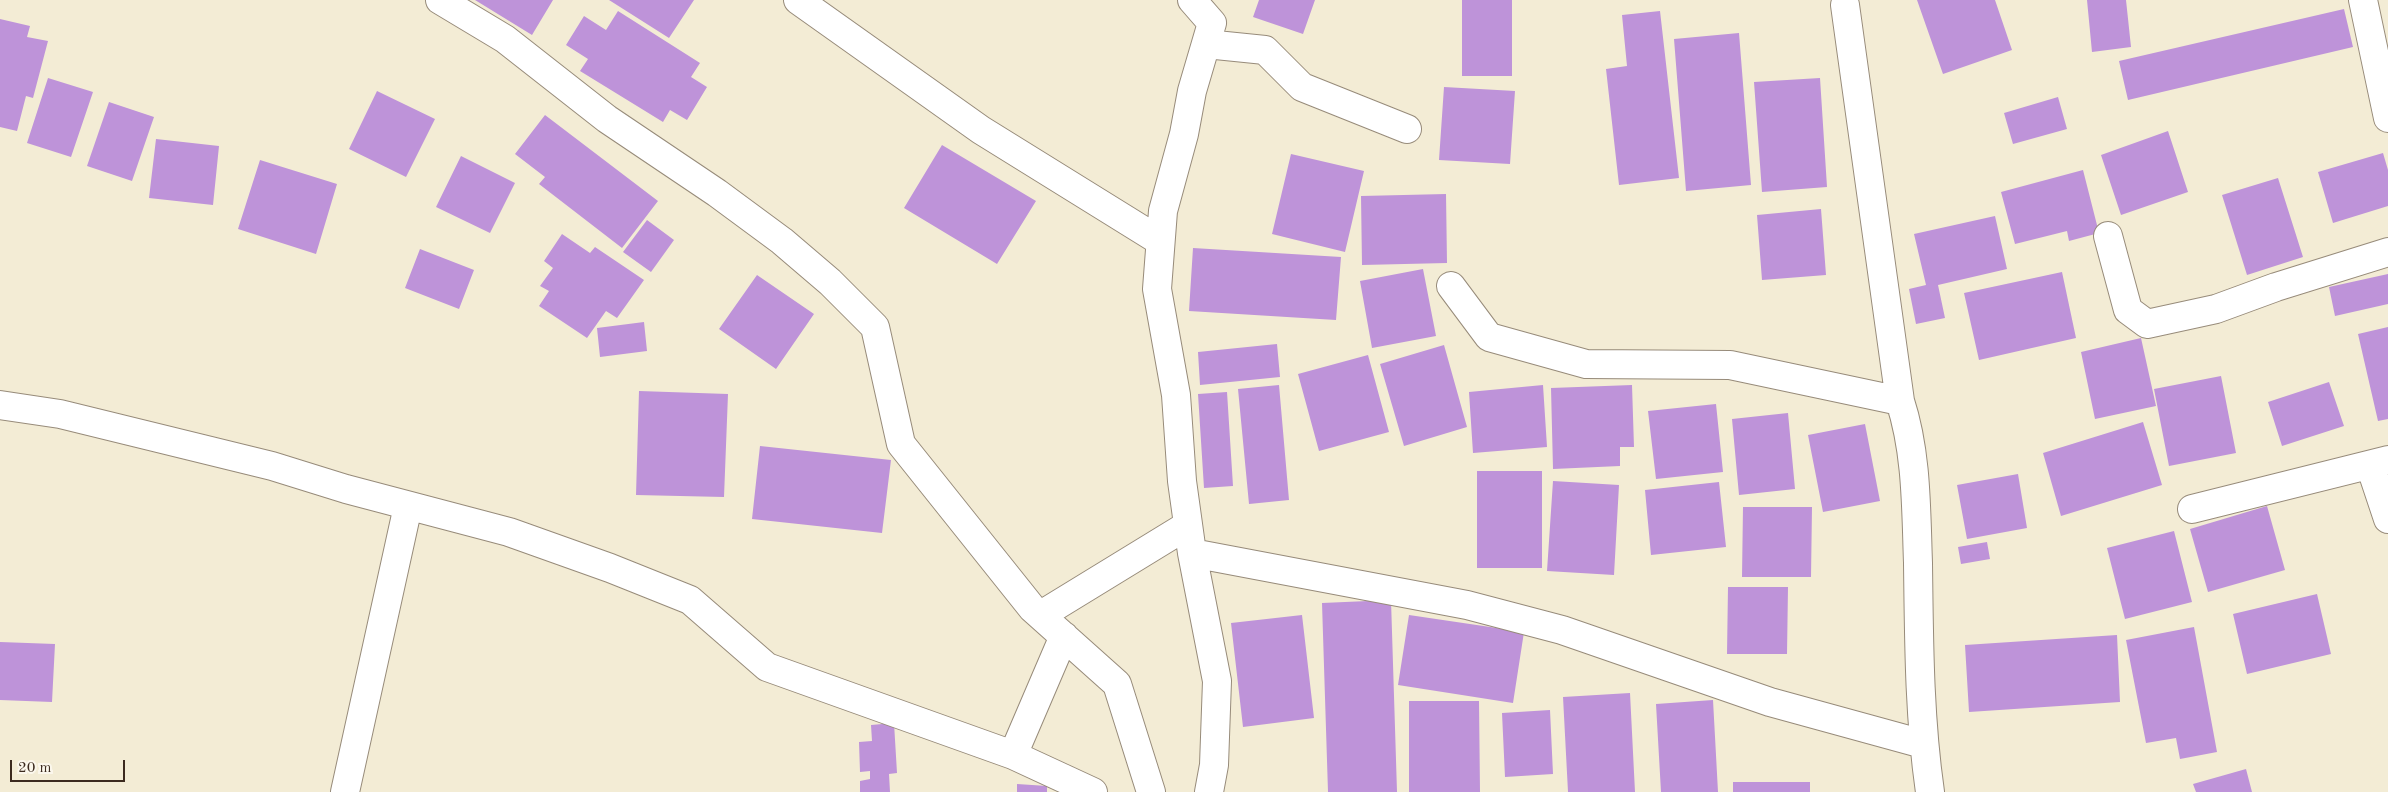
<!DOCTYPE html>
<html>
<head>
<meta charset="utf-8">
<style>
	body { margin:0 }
	#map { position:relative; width:2388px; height:792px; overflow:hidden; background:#f3ecd5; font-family:"Old Standard TT",serif }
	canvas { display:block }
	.scale { position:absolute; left:10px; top:760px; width:115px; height:22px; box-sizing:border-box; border:2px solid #3b2a1e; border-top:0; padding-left:6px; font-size:15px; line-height:18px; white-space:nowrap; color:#3b2a1e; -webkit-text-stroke:4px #fbf7ec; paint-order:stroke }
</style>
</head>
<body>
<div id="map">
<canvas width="2388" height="792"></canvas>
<div class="scale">20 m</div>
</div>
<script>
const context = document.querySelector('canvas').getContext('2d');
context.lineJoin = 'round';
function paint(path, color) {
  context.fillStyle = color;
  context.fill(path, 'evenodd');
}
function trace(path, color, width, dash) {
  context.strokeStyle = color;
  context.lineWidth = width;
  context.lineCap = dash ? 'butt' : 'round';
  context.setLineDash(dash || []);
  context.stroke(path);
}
paint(new Path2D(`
	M475,0H553L532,35Z
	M609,0H694L669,38Z
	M1259,0H1315L1303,34L1253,17Z
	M1462,0H1512V76H1462Z
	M1917,0H1995L2012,50L1943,74Z
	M2087,0H2126L2131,47L2092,52Z
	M2344,9L2353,47L2128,100L2119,61Z
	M618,11L700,63L691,77L707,87L687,120L670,110L663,122L580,71L588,59L566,45L584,16L606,30Z
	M1660,11L1679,178L1619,185L1606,69L1627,66L1622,15Z
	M0,19L30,26L27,37L48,41L33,98L26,96L17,131L0,127Z
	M1739,33L1751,185L1686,191L1674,39Z
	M48,78L93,92L71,157L27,143Z
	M1820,78L1827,187L1762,192L1754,82Z
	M1444,87L1515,91L1510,164L1439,160Z
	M377,91L435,119L406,177L349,149Z
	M2058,97L2067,129L2013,144L2004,113Z
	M109,102L154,117L132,181L87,166Z
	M545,115L658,201L622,248L539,184L545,177L515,154Z
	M2168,131L2188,192L2121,215L2101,155Z
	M156,139L219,146L213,205L149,198Z
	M942,145L1036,201L997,264L904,208Z
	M2383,153L2388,170V206L2333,223L2318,172Z
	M1291,154L1364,171L1345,252L1272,234Z
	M461,156L515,183L490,233L436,207Z
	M260,160L337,184L316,254L238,229Z
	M2083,170L2099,233L2069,241L2067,231L2015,244L2001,192Z
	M2278,178L2303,257L2247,275L2222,195Z
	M1446,194L1447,263L1362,265L1361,196Z
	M1821,209L1826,275L1762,280L1757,215Z
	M1995,216L2007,269L1938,285L1945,318L1916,324L1909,289L1926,285L1914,234Z
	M647,220L674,240L651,272L623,252Z
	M562,234L590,253L595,247L644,280L617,318L606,311L587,338L539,306L549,291L540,286L553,268L544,261Z
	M1193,248L1341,257L1336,320L1189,311Z
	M420,249L474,270L459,309L405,288Z
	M1423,269L1436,336L1372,348L1360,281Z
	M2062,272L2076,338L1979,360L1964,293Z
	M2388,274V304L2335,316L2329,287Z
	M757,275L814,314L776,369L719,329Z
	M644,322L647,351L600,357L597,328Z
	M2388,327V419L2378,421L2358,334Z
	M2141,338L2156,406L2095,419L2081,352Z
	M1277,344L1280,377L1200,385L1198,352Z
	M1444,345L1467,427L1404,446L1380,364Z
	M1368,355L1389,432L1319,451L1298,374Z
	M2221,376L2236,453L2169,466L2154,389Z
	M2329,382L2344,426L2282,446L2268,402Z
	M1279,385L1289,500L1249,504L1238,389Z
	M1543,385L1547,447L1473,453L1469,392Z
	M1632,385L1634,447H1620V466L1553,469L1551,388Z
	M639,391L728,394L724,497L636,495Z
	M1227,392L1233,486L1204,488L1198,394Z
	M1716,404L1723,472L1656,479L1648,411Z
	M1788,413L1795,489L1739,495L1732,419Z
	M2143,422L2162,485L2061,516L2043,453Z
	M1865,424L1880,501L1823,512L1808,435Z
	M760,446L891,460L882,533L752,519Z
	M1477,471H1542V568H1477Z
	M2018,474L2027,528L1967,539L1957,485Z
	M1553,481L1619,485L1614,575L1547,571Z
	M1719,482L1726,547L1651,555L1645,490Z
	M2267,506L2285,570L2208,592L2190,529Z
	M1743,507H1812L1811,577H1742Z
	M2174,531L2192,602L2125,619L2107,548Z
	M1987,542L1990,559L1961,564L1958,547Z
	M1728,587H1788L1787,654H1727Z
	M2317,594L2331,654L2247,674L2233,614Z
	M1391,600L1397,792H1328L1322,603Z
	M1302,615L1314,718L1243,727L1231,623Z
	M1409,615L1524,632L1513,703L1398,685Z
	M2194,627L2217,752L2180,759L2176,738L2146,743L2126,640Z
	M2117,635L2120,702L1969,712L1965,645Z
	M0,642L55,644L52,702L0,700Z
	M1630,693L1635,792H1568L1563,697Z
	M1713,700L1718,792H1661L1656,704Z
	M1409,701H1479L1480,792H1409Z
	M1550,710L1553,774L1505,777L1502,713Z
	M894,723L897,773L889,774L890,792H860V781L870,779V771L860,772L859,742L872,741L871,725Z
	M2246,769L2252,792H2196L2193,784Z
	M1733,782H1810V792H1733Z
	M1017,784L1047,786V792H1017Z`), '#be93d9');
const minor = new Path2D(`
	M440,0L505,39L607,119L717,193L782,241L830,282L875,327L901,444L1032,608L1117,684L1151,792
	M798,0L981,130L1160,241
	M1192,0L1212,23L1192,91L1184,134L1163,211L1157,289L1176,395L1182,481L1192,553L1217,681L1214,765L1209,792
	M2363,0L2388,118
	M1845,5L1900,401C1917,453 1916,509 1918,563C1919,640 1919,716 1930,792
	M1206,44L1265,50L1302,87L1407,129
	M2108,236L2128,310L2147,324L2216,309L2276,287L2388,252
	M1451,286L1489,337L1586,364L1730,365L1900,401
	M0,405L60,414L272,466L346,489L509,532L610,568L690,600L767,667L1013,755L1093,792
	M2370,465L2388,519
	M2192,509L2388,460
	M1192,553L1467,605L1562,630L1770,702L1923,744
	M1041,615L1188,525
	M1013,755L1064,636
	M345,792L408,506`);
trace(minor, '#978b7a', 30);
trace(minor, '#fff', 28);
</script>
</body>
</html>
